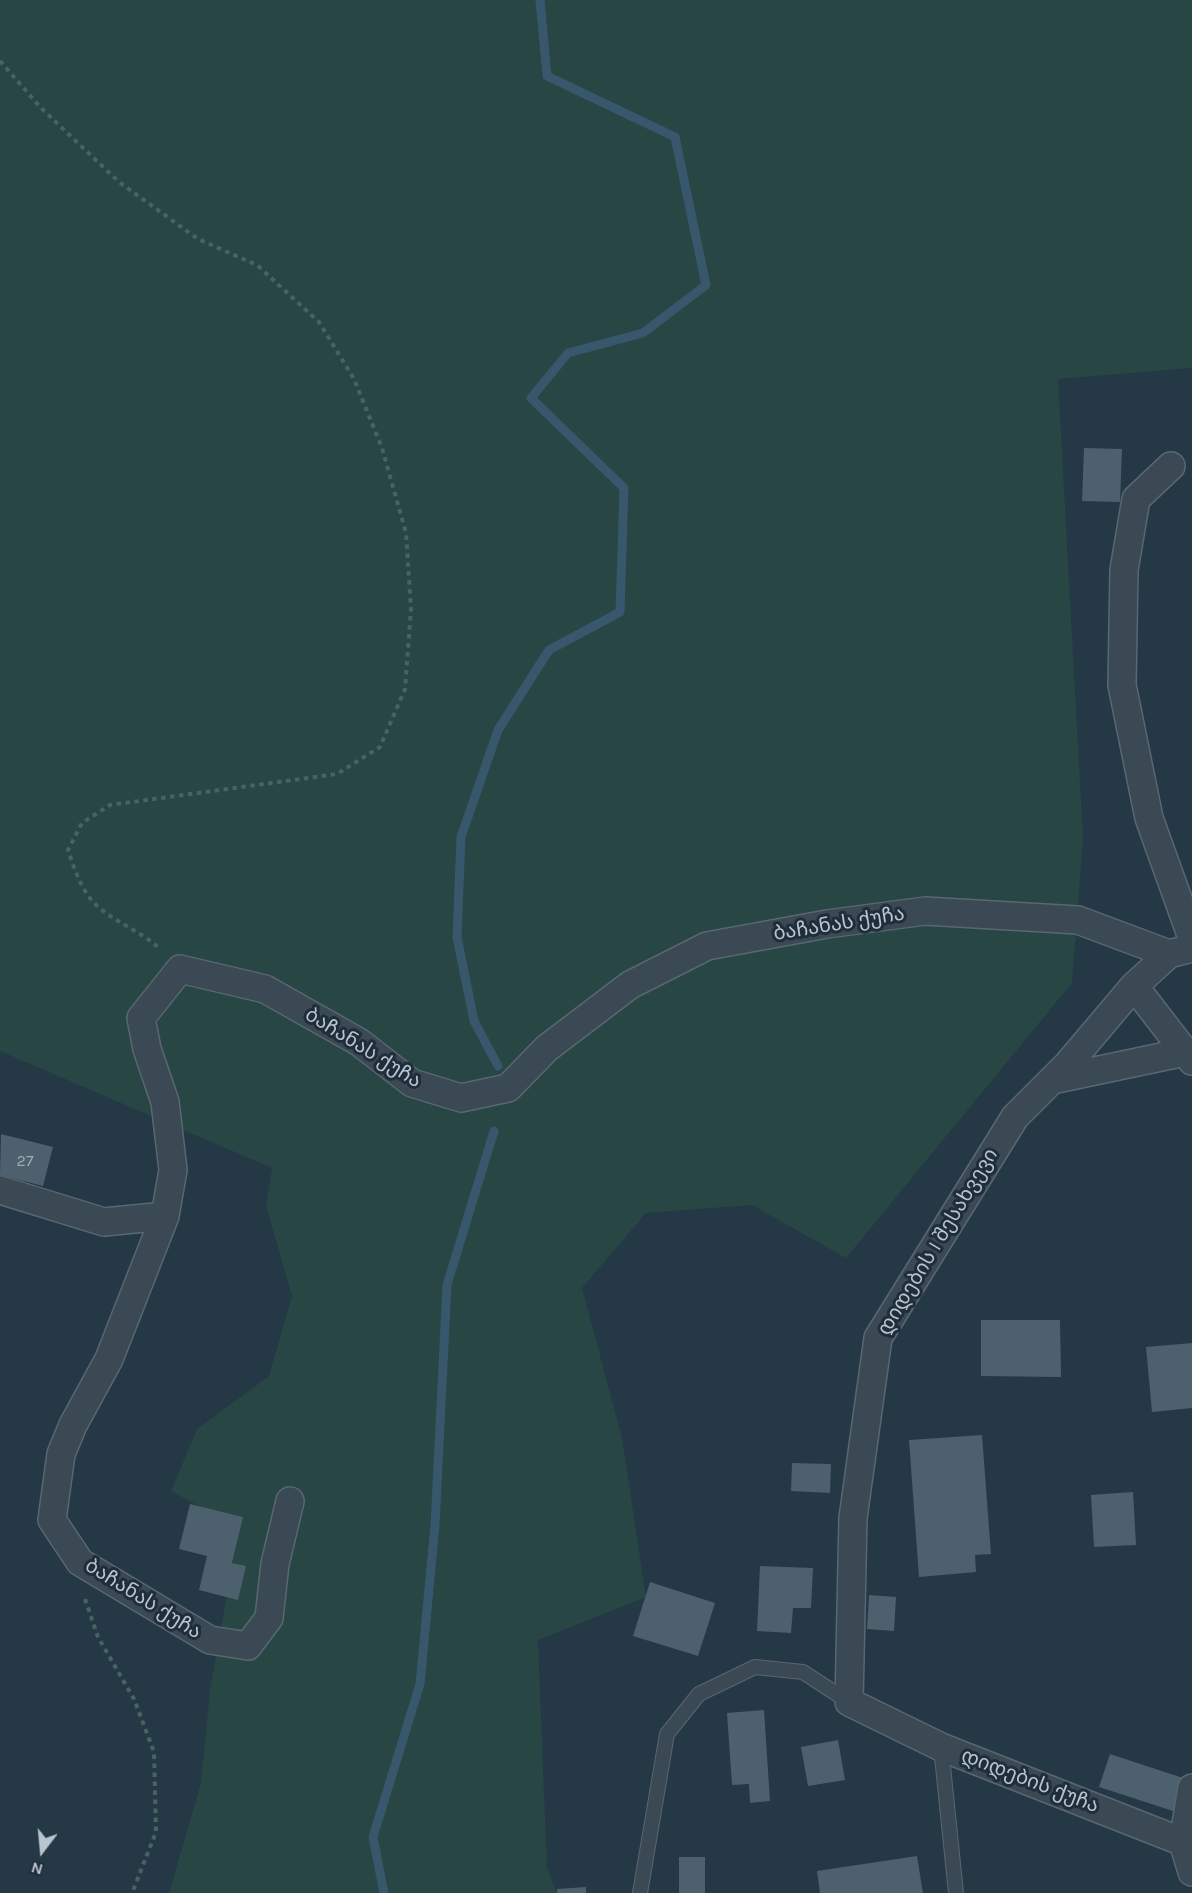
<!DOCTYPE html>
<html>
<head>
<meta charset="utf-8">
<style>
	body { margin:0 }
	#map { position:relative; width:1192px; height:1893px; overflow:hidden; background:#253845; font-family:Karla,sans-serif }
	canvas { display:block }
	.north { position:absolute; left:12px; top:1821px; width:60px; height:60px; -webkit-text-stroke:4px #1f2e3a; paint-order:stroke; rotate:196deg; font-size:16px; font-weight:700; line-height:24px; text-align:center; color:#b8c4ce }
	.north::after { content:''; display:block; margin:auto; width:21px; height:27px; background:#b8c4ce; clip-path:polygon(50% 0,100% 100%,50% 72%,0 100%) }
</style>
</head>
<body>
<div id="map">
<canvas width="1192" height="1893"></canvas>
<div class="north">N</div>
</div>
<script>
const context = document.querySelector('canvas').getContext('2d');
context.lineJoin = 'round';
function paint(path, color) {
  context.fillStyle = color;
  context.fill(path, 'evenodd');
}
function trace(path, color, width, dash) {
  context.strokeStyle = color;
  context.lineWidth = width;
  context.lineCap = dash ? 'butt' : 'round';
  context.setLineDash(dash || []);
  context.stroke(path);
}
function write(font, color, halo, rows, align = 'center') {
  context.font = font + ' Karla,"Noto Sans Georgian",sans-serif';
  context.lineWidth = 6;
  context.setLineDash([]);
  context.textBaseline = 'middle';
  context.strokeStyle = halo;
  context.fillStyle = color;
  for (const [text, x, y, turn = 0] of rows) {
    context.save();
    context.translate(x, y);
    context.rotate((+turn || 0) * Math.PI / 180);
    context.textAlign = isNaN(turn) ? turn : align;
    if (halo) context.strokeText(text, 0, 0);
    context.fillText(text, 0, 0);
    context.restore();
  }
}
paint(new Path2D(`
	M0,0H1192V368L1058,379L1083,838L1072,983L846,1258L752,1205L646,1213L582,1288L622,1438L646,1597L538,1640L547,1868L557,1893H169L201,1783L210,1689L239,1528L171,1491L197,1429L269,1376L292,1296L266,1206L272,1168L0,1051Z`), '#274644');
trace(new Path2D(`
	M498,1066L474,1021L457,937L461,837L498,730L549,650L620,612L624,488L531,398L568,353L643,333L706,285L675,137L547,76L540,0
	M384,1893L373,1837L420,1684L435,1525L447,1285L494,1131`), '#38576c', 9);
paint(new Path2D(`
	M1084,448L1122,449L1120,502L1082,501Z
	M1,1134L53,1147L43,1186L0,1175Z
	M981,1320H1060L1061,1377L981,1376Z
	M1192,1343V1408L1152,1412L1146,1347Z
	M982,1435L991,1554L975,1555L976,1572L919,1577L909,1440Z
	M792,1463L831,1464L830,1493L791,1491Z
	M1133,1492L1136,1545L1094,1547L1091,1495Z
	M190,1504L243,1517L232,1563L246,1566L238,1600L199,1590L207,1556L179,1549Z
	M760,1566L813,1568L811,1608H793L791,1633L757,1631Z
	M650,1582L715,1603L698,1656L633,1636Z
	M869,1595L896,1597L894,1631L867,1629Z
	M764,1710L770,1801L750,1803L749,1784L732,1785L727,1713Z
	M838,1740L845,1780L808,1786L801,1747Z
	M1110,1754L1183,1778L1173,1811L1099,1787Z
	M917,1856L923,1893H820L817,1871Z
	M679,1857H705V1893H679Z
	M586,1887V1893H557V1889Z`), '#4c606d');
const lane = new Path2D(`
	M941,1747L956,1893
	M640,1893L667,1734L699,1694L755,1667L803,1672L849,1702`);
const street = new Path2D(`
	M1171,466L1136,499L1124,570L1122,685L1149,818L1192,938
	M1169,954L1134,986L1068,1064L1015,1117L878,1338L853,1518L849,1702L941,1747L1183,1842
	M1134,986L1192,1061
	M1052,1080L1185,1052
	M0,1190L104,1222L165,1216
	M290,1501L275,1564L269,1618L248,1646L210,1640L80,1562L52,1520L61,1454L73,1425L109,1359L165,1216L173,1170L165,1102L147,1049L141,1018L180,969L265,989L359,1042L412,1083L461,1098L508,1088L547,1048L630,985L707,946L827,924L925,911L1078,920L1169,954L1192,948
	M1192,1788L1183,1842L1192,1872`);
trace(lane, '#596772', 16);
trace(street, '#596772', 30);
trace(new Path2D(`
	M0,61L40,107L119,182L198,239L257,265L319,322L354,379L382,448L406,533L411,609L405,689L380,747L337,774L110,805L82,823L68,850C75,871 83,896 102,910C121,925 142,932 160,949
	M85,1599L98,1637L134,1699L154,1752L156,1832L132,1893`), '#486362', 4, [4.5, 4.5]);
trace(lane, '#3a4954', 14);
trace(street, '#3a4954', 27);
write('16px', '#9dabb6', null, [
	["27",25,1161]
]);
write('20px', '#b8c4ce', '#1f2e3a', [
	["ბაჩანას ქუჩა",839,924,-9],
	["ბაჩანას ქუჩა",363,1048,32],
	["დიდების I შესახვევი",938,1242,-59],
	["ბაჩანას ქუჩა",143,1599,32],
	["დიდების ქუჩა",1030,1781,21]
]);
</script>
</body>
</html>
